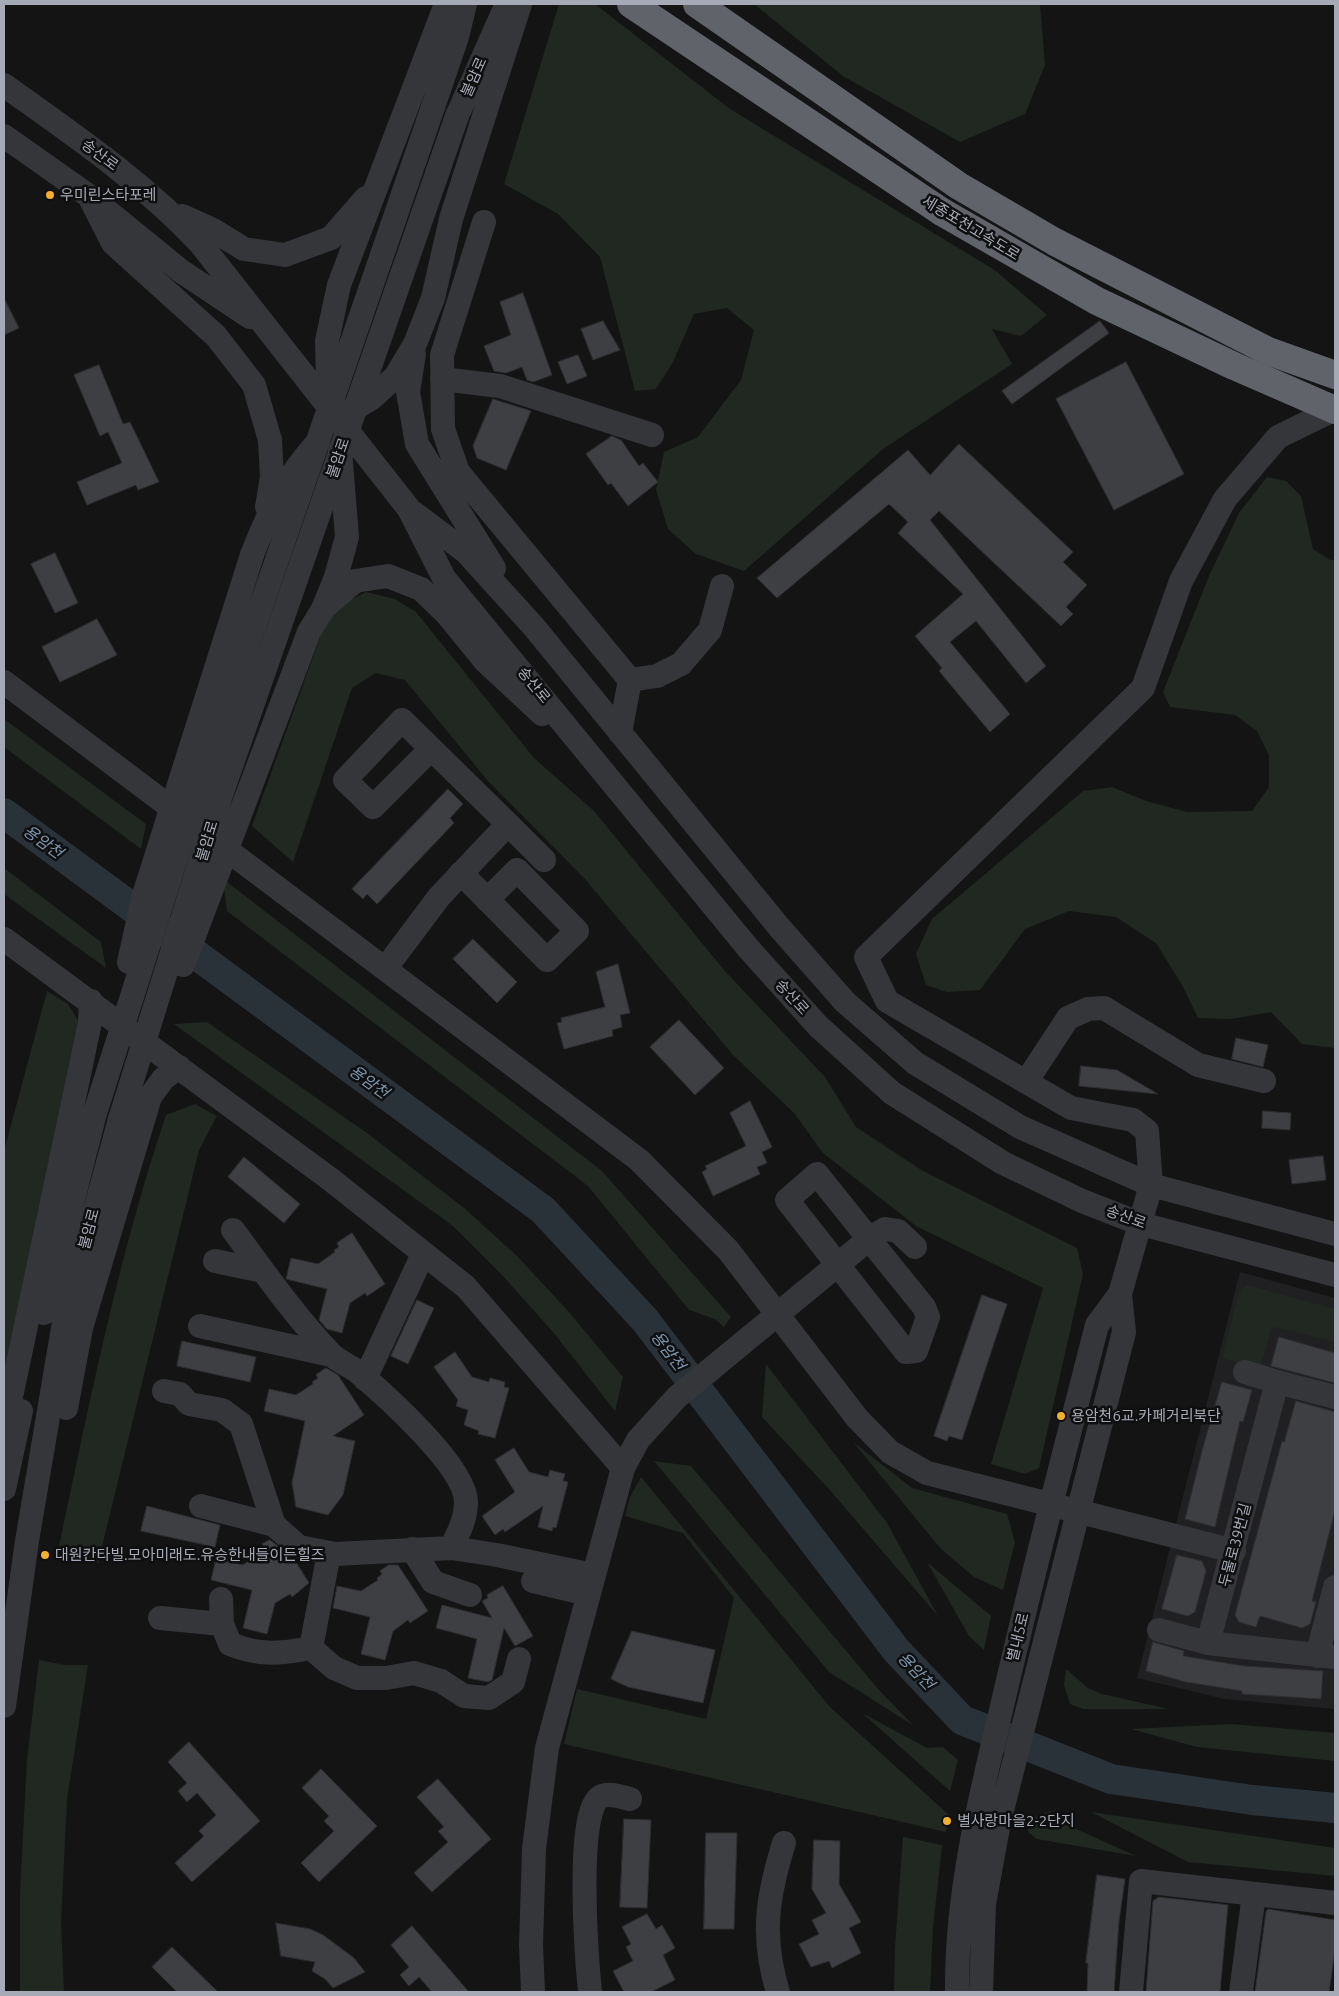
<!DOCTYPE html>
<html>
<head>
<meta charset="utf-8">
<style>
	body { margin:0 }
	#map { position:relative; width:1339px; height:1996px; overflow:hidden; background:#141415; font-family:Ubuntu,sans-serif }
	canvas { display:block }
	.frame { position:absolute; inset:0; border:5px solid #a5aab6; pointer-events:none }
</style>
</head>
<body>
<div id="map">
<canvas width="1339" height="1996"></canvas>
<div class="frame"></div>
</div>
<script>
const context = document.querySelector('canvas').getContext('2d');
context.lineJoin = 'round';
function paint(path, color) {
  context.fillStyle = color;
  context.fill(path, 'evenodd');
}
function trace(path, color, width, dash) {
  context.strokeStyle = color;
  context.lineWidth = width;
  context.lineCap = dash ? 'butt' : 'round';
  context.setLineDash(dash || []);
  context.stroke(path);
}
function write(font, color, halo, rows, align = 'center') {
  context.font = font + ' Ubuntu,"Noto Sans KR",sans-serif';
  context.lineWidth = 5;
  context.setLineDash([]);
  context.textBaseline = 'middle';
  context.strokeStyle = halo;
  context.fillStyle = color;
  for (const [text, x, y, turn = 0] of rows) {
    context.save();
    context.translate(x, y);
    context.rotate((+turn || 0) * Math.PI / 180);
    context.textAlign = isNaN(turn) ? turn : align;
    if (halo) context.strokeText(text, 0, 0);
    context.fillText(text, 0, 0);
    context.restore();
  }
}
paint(new Path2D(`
	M1240,1272L1335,1298V1709L1224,1699L1137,1678Z`), '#202022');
paint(new Path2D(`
	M559,4H595L730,109L996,271L1047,315L1021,336L992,329L1012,364L883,449L744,571L696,554L668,529L656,490L664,452L698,437L741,380L754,330L727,308L694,314L673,362L656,389L635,391L600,257L558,214L504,184Z
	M754,4H1040L1045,65L1025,114L960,142L843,76Z
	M1267,477L1286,481L1301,496L1313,549L1330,560H1335V1048L1302,1044L1271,1012L1231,1019L1198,1018L1182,985L1156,943L1116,917L1069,911L1025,929L980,990L947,992L926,985L916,954L932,919L1083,791L1112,787L1146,801L1187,812L1252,811L1269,787V755L1257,731L1235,715L1170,707L1163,692L1209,576L1239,513Z
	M366,592L395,599L416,612L534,758L594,811L724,970L825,1077L856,1127L923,1171L1077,1248L1083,1274L1039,1468L1025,1474L991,1464L1043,1288L916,1226L823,1153L794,1113L733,1055L584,878L488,781L405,680L376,673L352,688L293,862L252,826L326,621L345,603Z
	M4,719L146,824L141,849L4,747Z
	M4,868L101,942L106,968L4,894Z
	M227,882L602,1171L731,1317L724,1327L715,1319L689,1310L588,1186L227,911L224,888Z
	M47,991L68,1004L78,1020L4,1377V1151Z
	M207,1022L367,1133L464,1208L517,1256L569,1312L623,1377L615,1411L553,1332L502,1275L453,1226L174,1024Z
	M195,1104L217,1116L199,1150L98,1563L58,1551C89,1405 118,1257 166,1115Z
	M1247,1285L1335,1309V1342L1276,1327L1271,1330L1260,1369L1222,1358L1239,1293Z
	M766,1364L887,1523L938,1616L828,1488L762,1417Z
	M853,1442L912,1488L1007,1514L1015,1542L1003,1590L974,1577L941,1549Z
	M654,1461L691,1466L879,1690L914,1726L829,1672Z
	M641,1477L830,1707L949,1815L946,1832L564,1744L577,1689L706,1719L734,1598L683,1533L625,1516L630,1497Z
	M927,1562L991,1616L984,1650L969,1636Z
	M39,1660L65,1665H88L67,1799L61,1923L64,1992H20V1893L27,1759Z
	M1066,1669L1088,1688L1102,1694L1169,1709H1083L1070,1704L1064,1685Z
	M862,1713L927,1748L943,1747L958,1760L950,1791Z
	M1232,1724L1335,1733V1761L1197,1747L1131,1729Z
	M1050,1811L1074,1828L1136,1856L1037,1839L1028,1832L1029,1819Z
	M1091,1812L1335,1848V1876L1188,1862Z
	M903,1837L942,1845L933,1928L930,1992H894L895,1947Z`), '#202821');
trace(new Path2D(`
	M4,813L543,1210L645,1320L896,1650L962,1720L1111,1779L1252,1800L1335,1808`), '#2a3239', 30);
const building = new Path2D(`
	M523,293L552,375L533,382L527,380L522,367L506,373L494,371L484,346L511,335L500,302Z
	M4,298L19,328L4,335Z
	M603,321L620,350L593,360L581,329Z
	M1100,321L1109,333L1012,404L1002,391Z
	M578,355L587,376L567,384L558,362Z
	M1126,362L1184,474L1114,510L1056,399Z
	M99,365L123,424L130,422L159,482L138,490L136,485L87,505L77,482L122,463L108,432L100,436L74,375Z
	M493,399L531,411L506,470L477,458L473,446Z
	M612,436L621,440L639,466L643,463L658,482L628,506L611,483L608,485L586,454Z
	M959,444L1073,552L1063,562L1087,585L1066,607L1073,614L1061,626L939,511L930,520L1046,666L1026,683L976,621L950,642L1010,714L990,732L939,671L942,668L915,636L963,594L898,533L908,522L889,504L777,598L757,578L908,450L930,475Z
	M55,553L78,603L55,613L31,564Z
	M97,619L117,655L60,682L42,647Z
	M448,789L463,804L450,818L454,823L377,904L367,894L363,899L352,889Z
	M473,939L517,982L497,1003L453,959Z
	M618,964L630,1013L620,1015L622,1027L612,1030L613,1036L564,1049L557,1023L562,1022L561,1018L605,1007L596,972Z
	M679,1020L724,1068L695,1095L650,1047Z
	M1236,1038L1268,1045L1263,1067L1232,1059Z
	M1081,1066L1117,1070L1158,1094L1079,1086Z
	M750,1101L772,1147L762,1152L767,1163L757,1167L760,1174L713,1196L702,1172L707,1169L705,1166L746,1146L730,1113Z
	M1263,1111L1291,1113L1290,1130L1262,1128Z
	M1323,1156L1326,1180L1292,1184L1289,1160Z
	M244,1157L300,1204L284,1223L228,1177Z
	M352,1233L385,1284L367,1296L365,1293L350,1303L342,1333L327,1329L319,1320L327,1289L286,1279L291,1258L318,1264L335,1252L334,1250L339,1247L337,1243Z
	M982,1295L1007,1304L962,1440L949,1436L947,1441L934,1436Z
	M417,1300L434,1308L408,1364L391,1356Z
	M1279,1337L1335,1353V1383L1271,1366Z
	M182,1341L256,1357L250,1382L177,1366Z
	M455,1352L472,1377L489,1382L490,1378L505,1382L504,1387L509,1388L495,1438L478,1434L479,1431L464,1425L468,1410L456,1406L458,1400L434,1367Z
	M326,1368L338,1375L364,1415L333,1436L355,1441L343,1495L328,1515L296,1507L292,1483L305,1421L264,1411L269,1389L296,1395L313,1384L312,1382L318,1378L316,1375Z
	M1222,1382L1252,1390L1243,1422L1240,1421L1215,1527L1185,1519L1202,1451Z
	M1296,1401L1335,1412V1510L1312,1601L1316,1602L1310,1624L1302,1628L1260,1616L1256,1627L1239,1622L1235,1615L1282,1441L1284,1442Z
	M514,1448L529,1472L548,1477L550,1470L565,1474L563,1481L568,1482L556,1528L553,1527L552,1531L538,1527L543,1506L505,1532L503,1529L495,1535L482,1516L515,1492L495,1460Z
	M147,1506L220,1525L215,1547L141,1531Z
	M270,1540L294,1559L309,1583L292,1597L290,1594L275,1603L267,1634L243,1628L252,1590L211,1580L216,1559L243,1565L260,1553L259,1551L264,1548L262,1544Z
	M1177,1555L1202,1561L1206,1571L1195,1612L1188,1616L1162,1609Z
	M389,1565H398L428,1611L410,1623L408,1620L393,1631L385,1660L361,1654L370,1617L333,1608L337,1586L361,1591L378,1580L377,1578L382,1574L380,1571Z
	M503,1586L533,1636L515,1646L504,1628L492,1680L488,1682L468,1678L477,1639L436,1628L442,1605L492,1618L482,1601L488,1598L487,1595Z
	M632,1631L715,1650L703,1703L628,1687L611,1679Z
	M1153,1642L1184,1651L1183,1656L1244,1666L1323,1671L1321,1699L1242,1694V1691L1186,1682L1146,1671Z
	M189,1742L260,1821L192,1882L175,1863L204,1836L199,1831L216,1815L197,1793L187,1802L178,1791L187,1783L168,1762Z
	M321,1769L377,1826L319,1882L301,1863L334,1831L324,1821L329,1816L302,1788Z
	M438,1779L491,1839L432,1892L414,1873L448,1842L438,1831L444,1827L417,1797Z
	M624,1819L651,1820L647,1908L620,1907Z
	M706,1833H737L734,1929H704Z
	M814,1840L840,1841L839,1884L861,1922L849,1928L861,1953L832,1968L829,1961L811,1967L799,1944L819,1934L812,1920L826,1913L812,1889Z
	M1097,1875L1125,1879L1119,1921L1114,1992H1087L1088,1963H1086Z
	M1159,1897L1228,1905L1220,1992H1146L1153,1901Z
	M1268,1909L1335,1920V1949L1329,1992H1255L1266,1912Z
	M647,1914L656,1929L662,1925L675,1948L663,1955L675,1980L651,1992H624L613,1971L633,1961L626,1947L631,1944L622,1927Z
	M276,1923L310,1929L323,1935L354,1958L365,1972L333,1988L325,1979L312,1971L315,1962L281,1956Z
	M412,1926L469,1992H432L419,1977L409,1986L400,1975L409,1967L391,1945Z
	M172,1947L218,1992H177L152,1967Z`);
paint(building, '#3e3f42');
trace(building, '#2e2e31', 1);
trace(new Path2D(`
	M4,85C72,134 142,181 200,243L409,509L444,578L748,948L818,1026L892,1093L1003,1163L1082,1201L1141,1224L1335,1275
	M433,107L457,37L465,4
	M457,116L505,8
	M4,136L89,196L181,271L250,317
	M89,196L113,243L216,336L254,385L270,440L272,477L267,507
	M182,216L213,230L244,249L285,255L331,238L366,198
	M484,222L442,355L443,429L458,472L630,680L620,733
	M414,354L408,392L417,444L494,568
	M442,379L500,386L652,435
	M335,407L328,378L327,341L339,285L446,4
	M344,415L372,398L396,376L415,344L433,298L451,219L520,4
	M414,513L466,552L534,627L779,927L845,1002L915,1063L1020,1127L1151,1185L1335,1234
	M252,555C267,515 287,476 316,444
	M328,604L355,581L388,576L421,589L446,613L485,661L542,714
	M323,609L336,577L347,537L340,450
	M630,680L657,676L681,664L710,630L722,586
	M4,682L639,1160L728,1250L857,1418L890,1452L927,1473L1234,1551
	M508,824L544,860
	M461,873L547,960L577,931L517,870L487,900
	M4,939L330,1179L466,1287L623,1468
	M385,969L439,897L508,824L402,720L345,780L373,807L431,749
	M1026,1082L1068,1018L1088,1009L1104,1008L1198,1065L1264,1081
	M233,1230C264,1272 294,1315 330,1353C337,1361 349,1365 358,1372C385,1395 466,1467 466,1502C466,1519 459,1532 451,1548
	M215,1261L263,1271
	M44,1313L95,1113
	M200,1326L331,1355
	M1245,1372L1277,1382
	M365,1379L423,1254
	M164,1391L180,1394L189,1404L222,1410L241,1424L274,1525L299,1547L335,1554L451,1548L497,1555L593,1575
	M1335,1397L1277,1382L1208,1643L1335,1657
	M66,1408L81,1328L150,1097L163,1079L179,1067
	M4,1430L90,1022L91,1001
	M4,1489L21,1411
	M201,1506L274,1525
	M412,1549L433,1582L470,1595
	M329,1553L311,1648L334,1668L357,1678H386L414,1673L441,1681L464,1696L489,1698L513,1682L519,1659
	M533,1581L588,1594
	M221,1599L222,1624L230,1644C260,1656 279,1654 311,1648
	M160,1618L222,1624
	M1159,1630L1208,1643
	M1317,1656L1335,1587
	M4,1706L27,1541L63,1328L120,1119
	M533,1992L531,1945L534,1849L547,1748L623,1468L638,1440L677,1397L869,1239L817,1174L787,1200L906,1352L916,1351L928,1317L924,1307L869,1239L885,1229L898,1231L915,1247
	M590,1992C587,1962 575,1812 600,1797C609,1792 621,1797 630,1799
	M778,1992C761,1937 767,1897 784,1843
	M957,1992C956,1894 980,1797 1003,1702C1032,1576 1065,1450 1097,1325L1120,1294L1151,1185L1147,1131L1133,1120L1071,1108L887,1001L866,957L1143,688L1181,581L1225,499L1278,437L1335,409
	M981,1992L984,1904L999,1822L1124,1332L1120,1294
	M1131,1992L1141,1881L1335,1903
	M1241,1992L1254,1894`), '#35363a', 24);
trace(new Path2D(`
	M631,4L942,212
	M697,4L959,186L1055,242L1268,351L1335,375`), '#61636b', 28);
trace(new Path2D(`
	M129,962L144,895L252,555
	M183,965L309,632L323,609
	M95,1113L198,789L433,107
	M120,1119L221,795L457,116`), '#35363a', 24);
trace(new Path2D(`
	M942,212L1097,301L1234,366L1335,410`), '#61636b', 28);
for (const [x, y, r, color] of [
	[50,195,5,"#f3b02e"],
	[1061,1416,5,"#f3b02e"],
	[45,1555,5,"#f3b02e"],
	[947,1821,5,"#f3b02e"]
]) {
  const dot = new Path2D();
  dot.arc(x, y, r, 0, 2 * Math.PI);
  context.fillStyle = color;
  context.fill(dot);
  trace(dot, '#0f0f10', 2);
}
write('15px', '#a5aab6', '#0f0f10', [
	["불암로",474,77,-66],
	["송산로",100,155,37],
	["세종포천고속도로",971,228,31],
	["불암로",338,458,-71],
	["송산로",534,685,51],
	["불암로",207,841,-73],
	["송산로",792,997,48],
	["송산로",1126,1217,20],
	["불암로",89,1229,-75],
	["두물로39번길",1235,1545,-75],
	["별내5로",1018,1637,-76]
]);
write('15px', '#a5aab6', '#0f0f10', [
	["우미린스타포레",60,195],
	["용암천6교.카페거리북단",1071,1416],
	["대원칸타빌.모아미래도.유승한내들이든힐즈",55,1555],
	["별사랑마을2-2단지",957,1821]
], 'left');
write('italic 16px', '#7c98b1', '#0f0f10', [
	["용암천",43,842,36],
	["용암천",369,1082,36],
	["용암천",668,1351,53],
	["용암천",916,1671,47]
]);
</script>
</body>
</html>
